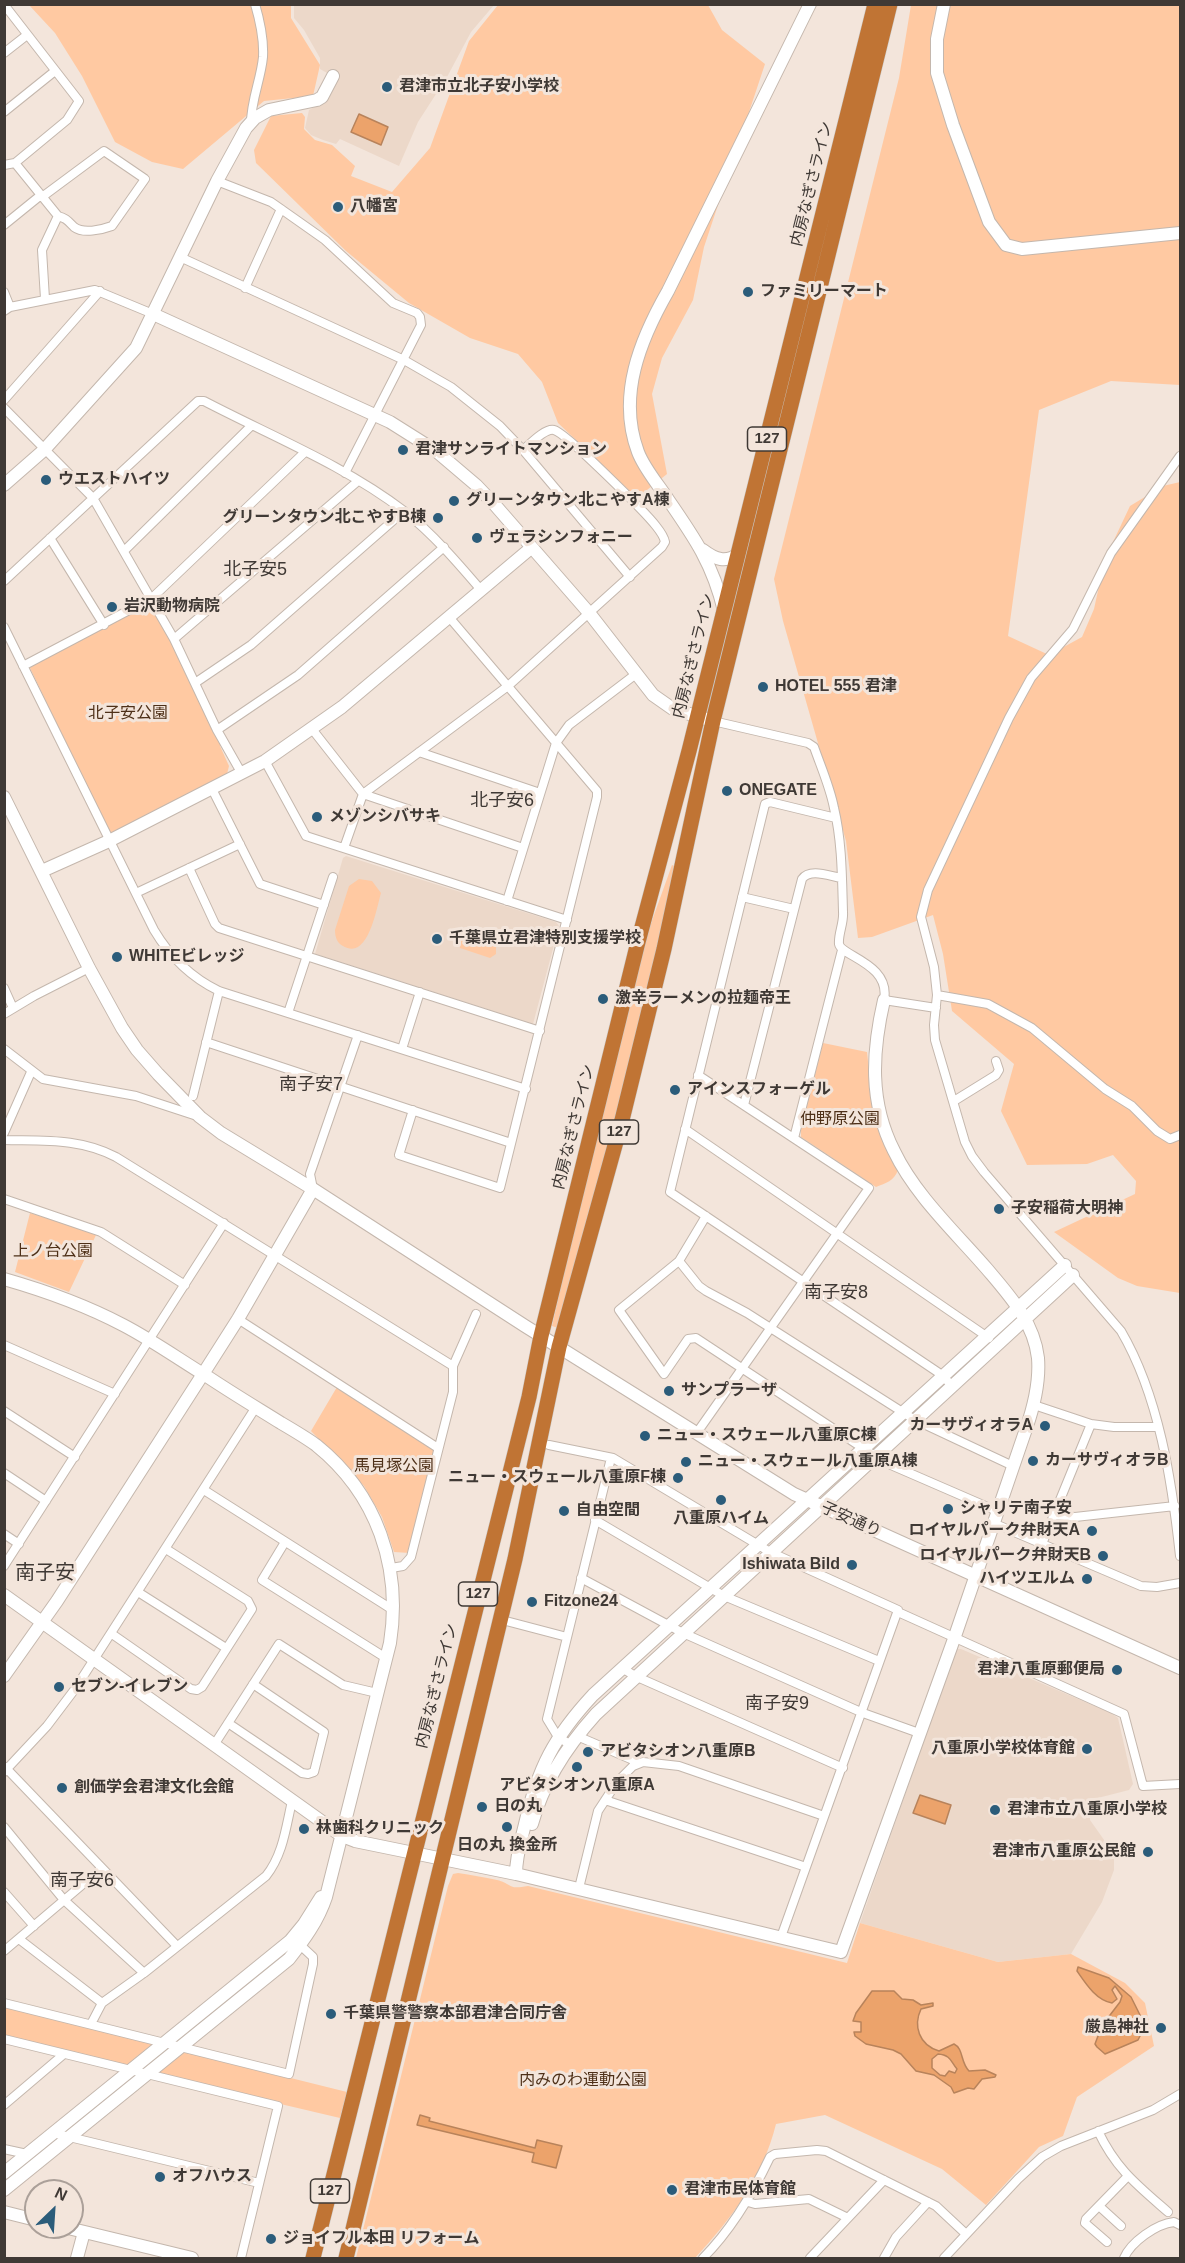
<!DOCTYPE html>
<html>
<head>
<meta charset="utf-8">
<style>
	body { margin:0 }
	#map { position:relative; width:1185px; height:2263px; overflow:hidden; background:#f3e5db; font-family:Arial,sans-serif }
	canvas { display:block }
	.frame { position:absolute; inset:0; border:6px solid #3f3935; pointer-events:none }
	.north { position:absolute; left:24px; top:2179px; width:60px; height:60px; box-sizing:border-box; background:#f3e5db; border:2px solid #aba099; border-radius:50%; rotate:25deg; font-size:16px; font-weight:700; line-height:24px; text-align:center; color:#3f3935 }
	.north::after { content:''; display:block; margin:auto; width:21px; height:27px; background:#2b5c7a; clip-path:polygon(50% 0,100% 100%,50% 72%,0 100%) }
</style>
</head>
<body>
<div id="map">
<canvas width="1185" height="2263"></canvas>
<div class="frame"></div>
<div class="north">N</div>
</div>
<script>
const context = document.querySelector('canvas').getContext('2d');
context.lineJoin = 'round';
function paint(path, color) {
  context.fillStyle = color;
  context.fill(path, 'evenodd');
}
function trace(path, color, width, dash) {
  context.strokeStyle = color;
  context.lineWidth = width;
  context.lineCap = dash ? 'butt' : 'round';
  context.setLineDash(dash || []);
  context.stroke(path);
}
function write(font, color, halo, rows, align = 'center') {
  context.font = font + ' Arial,"Noto Sans JP",sans-serif';
  context.lineWidth = 6;
  context.setLineDash([]);
  context.textBaseline = 'middle';
  context.strokeStyle = halo;
  context.fillStyle = color;
  for (const [text, x, y, turn = 0] of rows) {
    context.save();
    context.translate(x, y);
    context.rotate((+turn || 0) * Math.PI / 180);
    context.textAlign = isNaN(turn) ? turn : align;
    if (halo) context.strokeText(text, 0, 0);
    context.fillText(text, 0, 0);
    context.restore();
  }
}
paint(new Path2D(`
	M294,4L494,5L471,32L447,77L418,122L399,166L340,139L336,144L323,140L311,135L305,128L309,110L324,102L336,78L320,69V58L304,30L294,18Z
	M346,856L556,922L559,926L533,1024L315,954L343,858Z
	M956,1649H961L1111,1713L1118,1718L1133,1784L1129,1790L1090,1800V1820L1114,1854V1870L1102,1902L1071,1954L998,1962L860,1923Z`), '#ecd8c9');
paint(new Path2D(`
	M29,5H291V18L320,65L313,96L264,101L183,169L152,162L115,142L82,76L55,33Z
	M498,5H708L722,30L765,64L704,247L693,300L662,358L652,394L667,474L637,498L558,423L542,382L518,354L470,338L409,303L346,251L256,163L254,150L271,116L302,113L305,117L304,129L315,140L332,145L355,166L351,176L392,192L430,148L469,41Z
	M911,5H1180V385L1111,381L1039,410L1008,636L1049,655L1082,637L1094,609L1105,559L1130,506L1163,486L1180,482V1293L1137,1286L1118,1278L1054,1232L1135,1194L1136,1181L1113,1155L1087,1164L1027,1165L1001,1111L1014,1064L952,1011L943,954L933,915L872,937L858,938L846,841L783,621L774,579L899,78Z
	M150,604L180,655L178,658L214,733L220,739V746L229,766L227,774L116,834H109L30,668L31,666Z
	M672,865L674,866L671,886L626,1086L558,1328L552,1326L582,1192L645,940Z
	M359,879L372,881L381,893C376,910 368,961 343,946C337,943 335,937 335,930L349,886Z
	M465,935L492,944L496,947V954L490,958L460,948L459,938Z
	M823,1043L867,1052L873,1108L898,1170C894,1181 886,1183 876,1187L801,1137V1129Z
	M30,1213L64,1223L96,1235L69,1292L15,1272Z
	M337,1387L433,1450L434,1454L410,1553L394,1552L382,1517L364,1486L311,1431Z
	M458,1873C471,1875 484,1877 497,1880C513,1884 507,1890 528,1886L847,1963L860,1923L998,1962L1071,1954L1125,1983L1145,2003L1154,2046L1077,2097L1063,2136L1039,2147L986,2205L942,2169L825,2115L776,2124C763,2177 732,2218 695,2258H356L448,1886L453,1874Z
	M5,2007L347,2092L340,2118L5,2039Z`), '#ffc9a2');
const water = new Path2D(`
	M359,114L388,127L381,145L351,132Z
	M920,1795L951,1805L945,1824L913,1813Z
	M1078,1967L1109,1978L1131,1997L1142,2019V2032L1138,2040L1105,2054L1097,2047L1095,2044L1098,2036L1106,2033L1107,2019L1120,2002L1122,1996L1115,1986L1112,1990L1117,1999L1112,2003C1096,2000 1086,1984 1077,1971Z
	M872,1991H894L902,1999L913,2000L921,2005L933,2003V2006L921,2009C913,2026 919,2045 939,2051L954,2044C964,2049 960,2062 969,2071L985,2070L996,2075L995,2077L982,2079L974,2089L968,2088L954,2093L951,2087L934,2075L916,2071L901,2054L893,2050L866,2044L855,2036L854,2032H861V2022L853,2021L856,2013ZM938,2054C951,2055 951,2062 957,2069L955,2073L949,2071L945,2076L940,2075L932,2068V2059Z
	M420,2115L430,2118L429,2121L535,2148L537,2140L562,2146L556,2168L532,2162L534,2153L417,2125Z`);
paint(water, '#eca36b');
trace(water, '#b8835b', 1.5);
const street = new Path2D(`
	M4,8L6,7L79,101L67,120L15,163L4,165
	M4,53L27,35
	M4,112L55,71
	M251,123C251,100 261,79 263,57C264,39 260,21 255,4
	M15,163L58,216C66,218 68,221 74,227C83,234 101,230 112,226L145,179L104,151L42,197
	M217,181L271,202L281,209L325,240L393,303L417,313L420,317L421,325L345,473
	M4,225L41,195
	M180,257L404,360L451,387L500,426L523,450L630,577
	M245,288L281,209
	M4,292L10,307
	M45,299L42,250L58,216
	M4,311L10,307L95,290L153,314
	M4,400L100,291
	M4,408L93,498L174,639L217,730L242,774
	M1180,456L1111,553L1073,629L1031,678L1009,718L928,890L921,917L934,967L937,995L934,1025L935,1040L965,1142L972,1156L984,1172L1121,1331C1159,1396 1172,1481 1180,1556
	M50,538L104,625
	M124,551L251,426
	M4,581L198,401H204C271,436 344,465 404,511C433,534 457,562 481,590
	M4,627L154,930C170,957 190,977 219,991L526,1089
	M174,639L358,481
	M23,666L152,598L305,452
	M195,683L251,645L404,511
	M713,721L808,743L814,747C821,767 830,787 834,808C842,841 842,878 843,912C844,923 838,934 839,944C841,956 891,964 884,1000L936,1008
	M312,729L363,794L523,848
	M217,730L298,675L444,547
	M419,752L540,793
	M265,761L306,836L567,920
	M212,789L260,884L324,905
	M836,818L770,802L765,804L670,1192L942,1375L952,1386
	M344,848L363,794L508,686L662,547L665,542C664,536 660,531 656,526C646,513 565,432 554,430C545,428 530,444 523,450
	M189,868L215,924L219,928L540,1031
	M136,893L240,844
	M742,897L794,909
	M507,901L556,743L569,725L636,674
	M4,988L13,1008
	M937,995L988,1004L1032,1028L1105,1089L1132,1106L1157,1131L1170,1139L1180,1135
	M288,1013L333,877
	M4,1014L34,996L89,968
	M206,1042L511,1143
	M4,1049L43,1079L136,1096L197,1116
	M402,1049L420,992
	M193,1096L219,991
	M954,1101L996,1075L999,1070L996,1061
	M744,1105L802,879C810,868 829,876 841,878
	M413,1110L399,1155L500,1188L597,797V791L449,617
	M685,1129L989,1338
	M4,1133L31,1072
	M794,1138L842,950
	M4,1140C44,1141 80,1138 116,1157L453,1366
	M313,1189L310,1174L358,1035
	M4,1199L101,1232L185,1285
	M706,1216L679,1261L619,1310L664,1374L688,1339L696,1338L884,1462L997,1511
	M679,1261L699,1286L706,1291L747,1313L915,1420L1013,1466
	M238,1319L438,1448
	M4,1345L115,1394
	M1034,1405L1091,1424L1114,1427H1157
	M4,1411L75,1457
	M696,1434L869,1188L698,1075
	M549,1445L613,1458L770,1552L898,1610L781,1937
	M4,1473L46,1501
	M204,1490L393,1610
	M1054,1515L1075,1517L1175,1506
	M595,1520L724,1596L879,1661
	M993,1523L1141,1586L1157,1587L1180,1583
	M4,1534L19,1544
	M285,1542L262,1580L386,1658
	M1042,1544L1091,1424
	M4,1566L224,1223
	M391,1568L403,1566L411,1557L453,1392V1366L476,1314
	M581,1578L683,1633L863,1713L919,1733
	M138,1592L226,1648
	M898,1612L1124,1714L1143,1786L1180,1784
	M506,1621L567,1637
	M112,1634L191,1689L197,1690L202,1687L252,1609L248,1601L166,1549
	M622,1668L635,1676L843,1768
	M228,1723L302,1773L308,1774L314,1772L324,1732L253,1684
	M577,1736L640,1763
	M214,1745L279,1644L343,1685L377,1693
	M571,1745L558,1737L547,1719L611,1458
	M5,1767L177,1946
	M4,1772L47,1726L75,1689L256,1407
	M605,1800L806,1867
	M4,1827L64,1900L144,1973
	M579,1888L598,1811L617,1782L633,1766L643,1762L679,1766L824,1816
	M4,1892L34,1926
	M19,1939L102,2003
	M4,1951L102,1868
	M4,2003L289,2074L313,1964V1957L297,1942
	M91,2024L102,2003L144,1973L266,1876C283,1855 286,1827 292,1801
	M4,2039L278,2106L241,2258
	M4,2105L64,2054
	M1098,2131C1116,2169 1137,2185 1168,2212
	M53,2133L259,2183
	M4,2149L27,2154
	M748,2202L755,2204L809,2199L848,2218
	M1099,2206L1121,2226
	M1107,2242L1085,2223L1086,2219L1128,2176
	M703,2258C732,2229 752,2195 770,2157L775,2154L817,2150L826,2151L936,2206L966,2234
	M810,2258L884,2180
	M884,2258L896,2237L928,2202
	M944,2258L1018,2179L1042,2157L1061,2146L1153,2110L1180,2094
	M1124,2258C1131,2242 1156,2224 1174,2222L1180,2225`);
const secondary = new Path2D(`
	M944,4L937,39V73L953,125L989,222L1006,245L1022,249L1180,233
	M153,314L390,422L436,451L476,485L495,505L590,614L653,695L673,709L706,719
	M4,485L44,450L136,348L217,181L246,128L255,118L269,110L317,100L322,97L333,76
	M703,550C715,559 726,564 739,553
	M724,611C713,564 694,537 667,498C657,483 644,468 638,452C617,396 640,340 668,291L810,4
	M4,797L89,968L122,1028L137,1050L158,1074L200,1117L221,1133L313,1189L525,1326L794,1494L1180,1668
	M42,871L109,841L265,761L342,707L531,548
	M4,1279C46,1291 85,1305 123,1325C152,1340 180,1360 208,1377C232,1393 257,1408 281,1423C293,1430 305,1437 316,1445C377,1494 402,1567 390,1643L326,1897C318,1921 304,1940 289,1959L4,2190
	M4,1595L342,1836L355,1841L516,1874L841,1952L954,1639L1026,1429C1034,1406 1040,1383 1038,1358C1034,1322 1009,1295 987,1269C955,1232 915,1195 894,1151C869,1102 872,1052 884,1000
	M4,1676L57,1601L203,1374L238,1319L313,1189
	M532,1824C543,1783 568,1745 596,1714L1073,1275
	M516,1874C516,1856 521,1841 525,1824C538,1768 554,1737 593,1695L1065,1265
	M4,2173L290,1941L304,1924L321,1897
	M4,2212L36,2220
	M64,2227L192,2258
	M77,2258L84,2232`);
const highway = new Path2D(`
	M313,2258L529,1397L541,1336L637,946L689,751L875,4
	M346,2258L515,1559L559,1347L622,1120L664,949L713,721L890,4`);
trace(street, '#c4b7ad', 10);
trace(secondary, '#c4b7ad', 14);
trace(highway, '#c9c8c6', 16);
trace(street, '#fff', 8);
trace(secondary, '#fff', 12);
trace(highway, '#c07434', 15);
for (const [x, y, r, color] of [
	[387,87,6,"#2b5c7a"],
	[338,207,6,"#2b5c7a"],
	[748,292,6,"#2b5c7a"],
	[403,450,6,"#2b5c7a"],
	[46,480,6,"#2b5c7a"],
	[454,501,6,"#2b5c7a"],
	[438,518,6,"#2b5c7a"],
	[477,538,6,"#2b5c7a"],
	[112,607,6,"#2b5c7a"],
	[763,687,6,"#2b5c7a"],
	[727,791,6,"#2b5c7a"],
	[317,817,6,"#2b5c7a"],
	[437,939,6,"#2b5c7a"],
	[117,957,6,"#2b5c7a"],
	[603,999,6,"#2b5c7a"],
	[675,1090,6,"#2b5c7a"],
	[999,1209,6,"#2b5c7a"],
	[669,1391,6,"#2b5c7a"],
	[1045,1426,6,"#2b5c7a"],
	[645,1436,6,"#2b5c7a"],
	[1033,1461,6,"#2b5c7a"],
	[686,1462,6,"#2b5c7a"],
	[678,1478,6,"#2b5c7a"],
	[721,1500,6,"#2b5c7a"],
	[948,1509,6,"#2b5c7a"],
	[564,1511,6,"#2b5c7a"],
	[1092,1531,6,"#2b5c7a"],
	[1103,1556,6,"#2b5c7a"],
	[852,1565,6,"#2b5c7a"],
	[1087,1579,6,"#2b5c7a"],
	[532,1602,6,"#2b5c7a"],
	[1117,1670,6,"#2b5c7a"],
	[59,1687,6,"#2b5c7a"],
	[1087,1749,6,"#2b5c7a"],
	[588,1752,6,"#2b5c7a"],
	[577,1767,6,"#2b5c7a"],
	[62,1788,6,"#2b5c7a"],
	[482,1807,6,"#2b5c7a"],
	[995,1810,6,"#2b5c7a"],
	[507,1827,6,"#2b5c7a"],
	[304,1829,6,"#2b5c7a"],
	[1148,1852,6,"#2b5c7a"],
	[331,2014,6,"#2b5c7a"],
	[1161,2028,6,"#2b5c7a"],
	[160,2177,6,"#2b5c7a"],
	[672,2190,6,"#2b5c7a"],
	[271,2239,6,"#2b5c7a"]
]) {
  const dot = new Path2D();
  dot.arc(x, y, r, 0, 2 * Math.PI);
  context.fillStyle = color;
  context.fill(dot);
  trace(dot, '#f3e5db', 2);
}
for (const [x, y, w] of [
	[767,439,39],
	[619,1132,39],
	[478,1594,39],
	[330,2191,39]
]) {
  const box = new Path2D();
  box.roundRect(x - w / 2, y - 12, w, 24, 4.5);
  context.fillStyle = '#f3e5db';
  context.fill(box);
  trace(box, '#3f3935', 1.5);
}
write('bold 15px', '#3f3935', null, [
	["127",767,439],
	["127",619,1132],
	["127",478,1594],
	["127",330,2191]
]);
write('bold 16px', '#3f3935', '#f3e5db', [
	["君津市立北子安小学校",399,87],
	["八幡宮",350,207],
	["ファミリーマート",760,292],
	["君津サンライトマンション",415,450],
	["ウエストハイツ",58,480],
	["グリーンタウン北こやすA棟",466,501],
	["グリーンタウン北こやすB棟",426,518,"right"],
	["ヴェラシンフォニー",489,538],
	["岩沢動物病院",124,607],
	["HOTEL 555 君津",775,687],
	["ONEGATE",739,791],
	["メゾンシバサキ",329,817],
	["千葉県立君津特別支援学校",449,939],
	["WHITEビレッジ",129,957],
	["激辛ラーメンの拉麺帝王",615,999],
	["アインスフォーゲル",687,1090],
	["子安稲荷大明神",1011,1209],
	["サンプラーザ",681,1391],
	["カーサヴィオラA",1033,1426,"right"],
	["ニュー・スウェール八重原C棟",657,1436],
	["カーサヴィオラB",1045,1461],
	["ニュー・スウェール八重原A棟",698,1462],
	["ニュー・スウェール八重原F棟",666,1478,"right"],
	["シャリテ南子安",960,1509],
	["自由空間",576,1511],
	["八重原ハイム",721,1519,"center"],
	["ロイヤルパーク弁財天A",1080,1531,"right"],
	["ロイヤルパーク弁財天B",1091,1556,"right"],
	["Ishiwata Bild",840,1565,"right"],
	["ハイツエルム",1075,1579,"right"],
	["Fitzone24",544,1602],
	["君津八重原郵便局",1105,1670,"right"],
	["セブン-イレブン",71,1687],
	["八重原小学校体育館",1075,1749,"right"],
	["アビタシオン八重原B",600,1752],
	["アビタシオン八重原A",577,1786,"center"],
	["創価学会君津文化会館",74,1788],
	["日の丸",494,1807],
	["君津市立八重原小学校",1007,1810],
	["林歯科クリニック",316,1829],
	["日の丸 換金所",507,1846,"center"],
	["君津市八重原公民館",1136,1852,"right"],
	["千葉県警警察本部君津合同庁舎",343,2014],
	["厳島神社",1149,2028,"right"],
	["オフハウス",172,2177],
	["君津市民体育館",684,2190],
	["ジョイフル本田 リフォーム",283,2239]
], 'left');
write('16px', '#3f3935', '#f3e5db', [
	["内房なぎさライン",812,184,-76],
	["内房なぎさライン",694,656,-76],
	["内房なぎさライン",574,1127,-76],
	["子安通り",851,1520,24],
	["内房なぎさライン",437,1686,-76]
]);
write('16px', '#4e3018', '#f3e5db', [
	["北子安公園",128,714],
	["仲野原公園",840,1120],
	["上ノ台公園",53,1252],
	["馬見塚公園",394,1467],
	["内みのわ運動公園",583,2081]
]);
write('18px', '#3f3935', '#f3e5db', [
	["北子安5",255,570],
	["北子安6",502,801],
	["南子安7",311,1085],
	["南子安8",836,1293],
	["南子安9",777,1704],
	["南子安6",82,1881]
]);
write('20px', '#3f3935', '#f3e5db', [
	["南子安",45,1573]
]);
</script>
</body>
</html>
